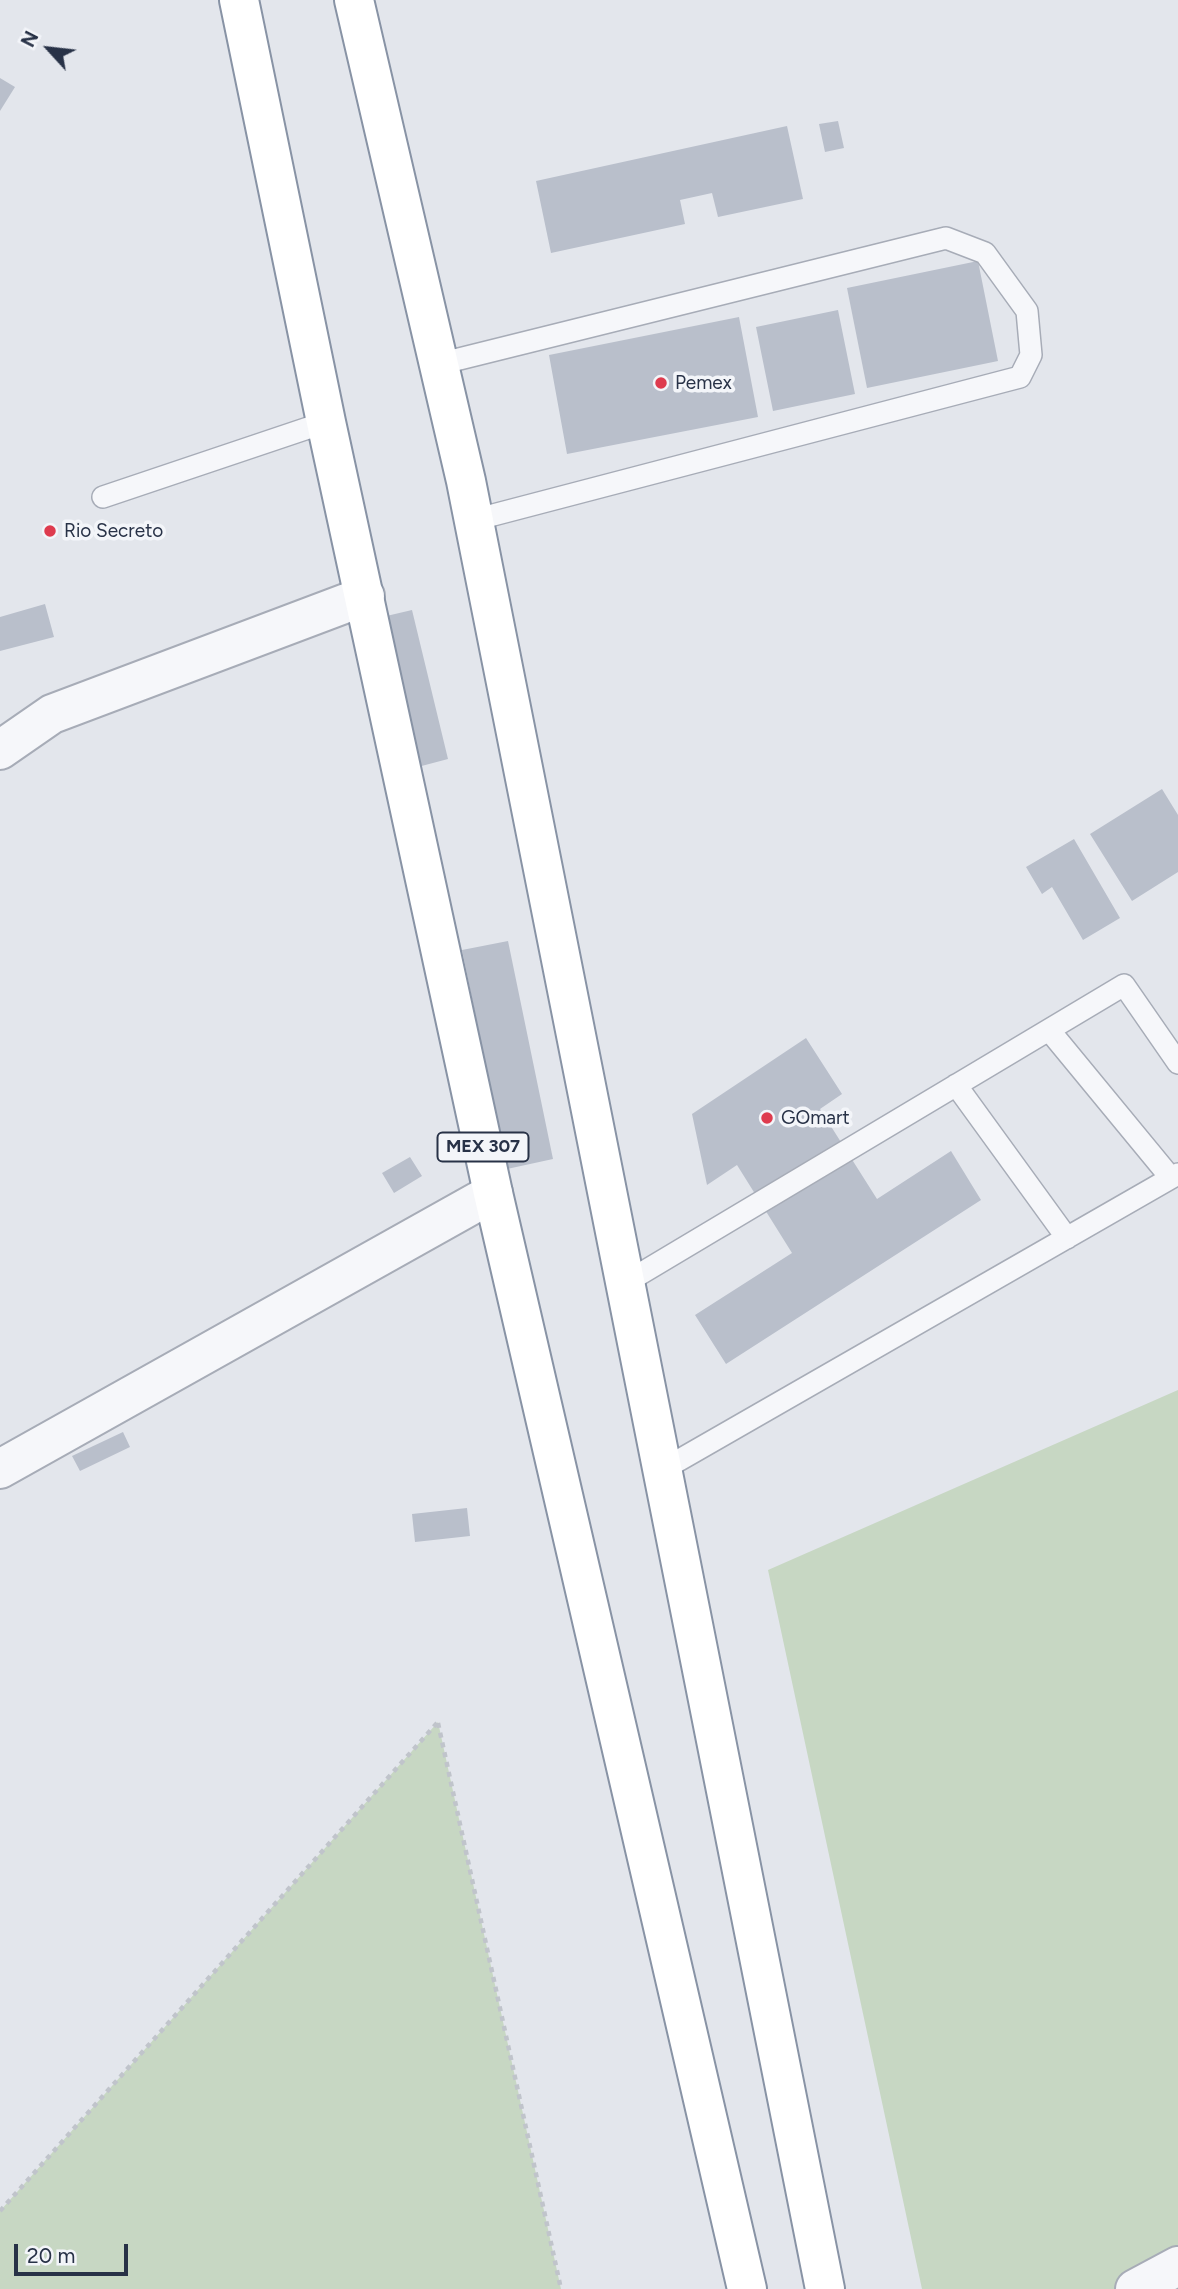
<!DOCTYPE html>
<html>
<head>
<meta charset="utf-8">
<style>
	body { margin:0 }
	#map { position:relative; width:1178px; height:2289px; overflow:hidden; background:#e3e6ec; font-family:Figtree,sans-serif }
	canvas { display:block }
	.north { position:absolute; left:14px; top:14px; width:70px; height:70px; -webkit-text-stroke:5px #f3f5f9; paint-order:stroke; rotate:297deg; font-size:19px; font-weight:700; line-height:28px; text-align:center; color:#283247 }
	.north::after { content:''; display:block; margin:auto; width:24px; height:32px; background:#283247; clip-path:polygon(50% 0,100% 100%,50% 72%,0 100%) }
	.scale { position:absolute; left:14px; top:2244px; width:114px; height:32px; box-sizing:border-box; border:4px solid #283247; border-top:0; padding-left:9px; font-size:21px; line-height:24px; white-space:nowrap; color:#283247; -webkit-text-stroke:5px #f3f5f9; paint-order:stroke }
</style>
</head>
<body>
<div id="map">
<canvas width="1178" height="2289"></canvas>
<div class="north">N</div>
<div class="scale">20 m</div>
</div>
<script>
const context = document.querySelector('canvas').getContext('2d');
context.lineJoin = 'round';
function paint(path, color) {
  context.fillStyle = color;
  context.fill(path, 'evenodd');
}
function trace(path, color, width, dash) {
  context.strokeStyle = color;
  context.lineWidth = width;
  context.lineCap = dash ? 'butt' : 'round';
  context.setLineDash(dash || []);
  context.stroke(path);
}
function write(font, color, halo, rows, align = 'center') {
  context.font = font + ' Figtree,sans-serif';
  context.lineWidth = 7;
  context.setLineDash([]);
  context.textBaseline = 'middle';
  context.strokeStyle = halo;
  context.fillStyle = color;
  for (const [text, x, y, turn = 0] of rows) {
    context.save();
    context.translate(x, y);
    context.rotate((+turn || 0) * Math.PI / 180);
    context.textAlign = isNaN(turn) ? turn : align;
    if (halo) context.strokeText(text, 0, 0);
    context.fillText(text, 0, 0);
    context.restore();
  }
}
paint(new Path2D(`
	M1178,1390V2289H922L768,1570Z
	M438,1722L561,2289H0V2211Z`), '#c7d7c3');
paint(new Path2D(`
	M0,78L15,87L0,111Z
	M838,121L844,148L825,152L819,124Z
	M787,126L803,199L718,217L712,193L680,200L685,224L551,253L536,181Z
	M978,261L998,361L867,388L847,288Z
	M838,310L855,394L773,411L756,327Z
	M739,317L758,417L567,454L549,355Z
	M45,604L54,637L0,651V617Z
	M412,610L448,759L414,768L378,618Z
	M1162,789L1178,815V872L1132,901L1090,834Z
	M1074,839L1120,918L1083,940L1052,887L1042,894L1026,867Z
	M508,941L553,1159L507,1169L462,950Z
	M806,1038L842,1094L820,1109L877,1199L951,1151L981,1200L726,1364L695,1315L792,1253L737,1165L707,1185L692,1114Z
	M410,1157L422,1176L394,1193L382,1173Z
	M123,1432L130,1447L80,1471L72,1456Z
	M467,1508L470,1536L415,1542L412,1514Z`), '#b9bfcb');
const lane = new Path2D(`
	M439,364L946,238L985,253L1027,311L1031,355L1020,377L474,520
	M103,497L326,422
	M1049,1030L1171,1178
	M956,1085L1067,1238
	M625,1283L1124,985L1178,1063
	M662,1470L1178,1174`);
const street = new Path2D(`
	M0,750L52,714L365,596
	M0,1469L493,1193
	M1135,2289L1178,2266`);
const highway = new Path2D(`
	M239,0L326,422L493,1193L747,2289
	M354,0L466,481L825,2289`);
trace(lane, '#a7acb7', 24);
trace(street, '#a7acb7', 42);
trace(highway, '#8893a5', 42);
trace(new Path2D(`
	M438,1723L561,2289
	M0,2211L438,1722`), '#c0c4cb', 4.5, [5, 5]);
trace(lane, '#f6f7fa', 21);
trace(street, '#f6f7fa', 38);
trace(highway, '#fff', 38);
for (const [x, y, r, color] of [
	[661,383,7,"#de3b4e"],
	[50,531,7,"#de3b4e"],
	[767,1118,7,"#de3b4e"]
]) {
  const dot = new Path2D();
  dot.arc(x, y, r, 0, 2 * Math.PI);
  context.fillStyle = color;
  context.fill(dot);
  trace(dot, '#f3f5f9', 2.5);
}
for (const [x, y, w] of [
	[483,1147,91]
]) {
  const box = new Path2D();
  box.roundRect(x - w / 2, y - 14.5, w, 29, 5);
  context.fillStyle = '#f3f5f9';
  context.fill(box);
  trace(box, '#283247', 2);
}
write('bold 18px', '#283247', null, [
	["MEX 307",483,1147]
]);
write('19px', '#283247', '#f3f5f9', [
	["Pemex",675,383],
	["Rio Secreto",64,531],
	["GOmart",781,1118]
], 'left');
</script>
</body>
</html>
